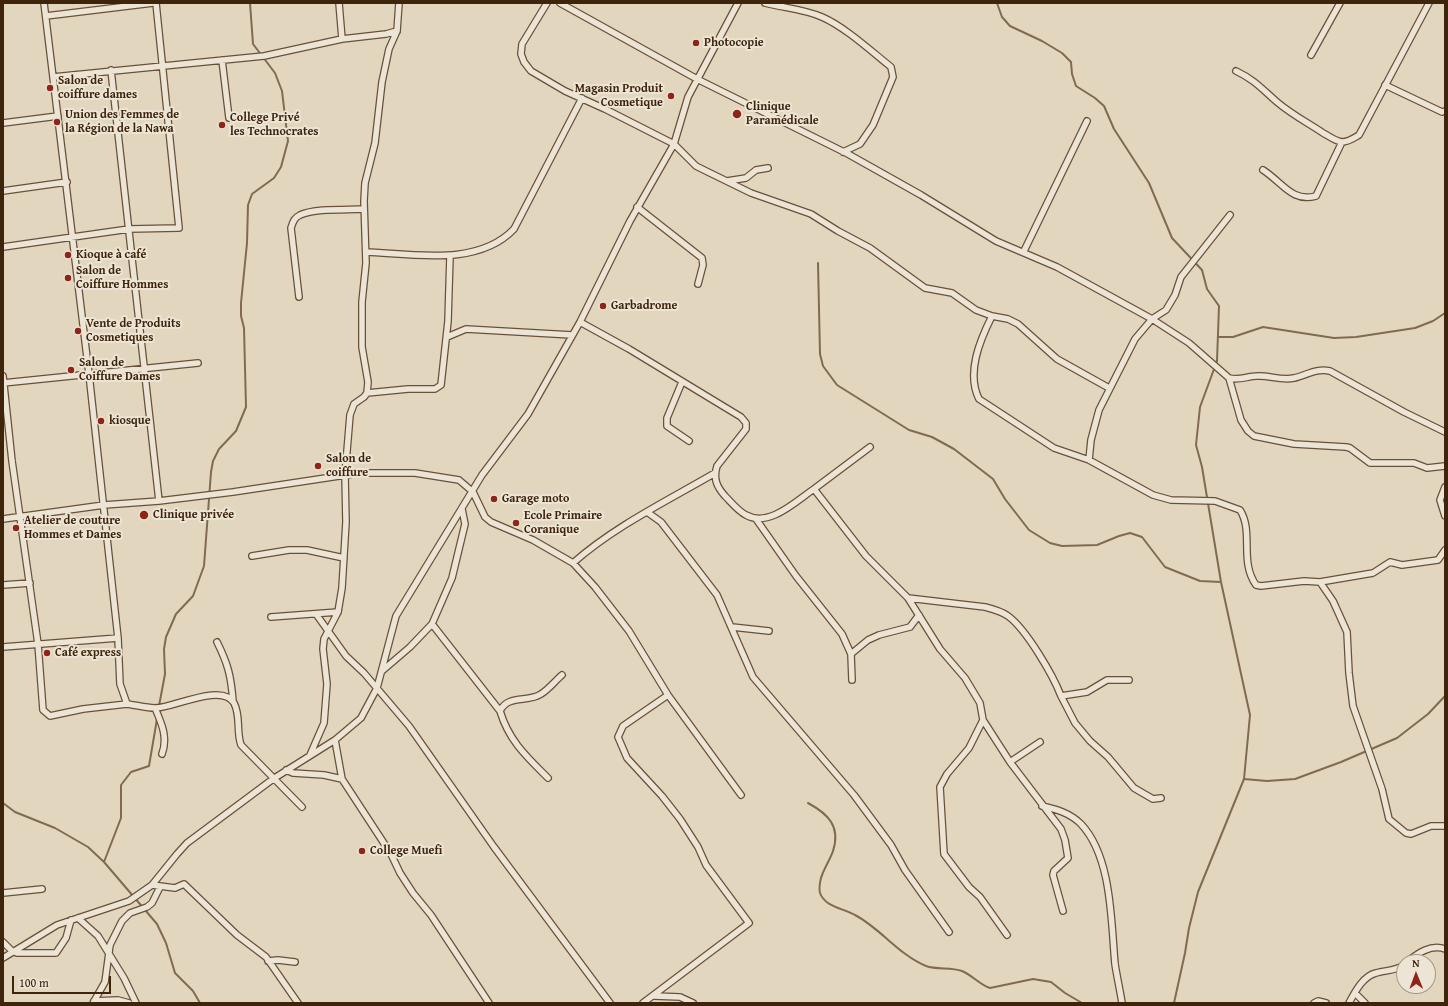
<!DOCTYPE html>
<html>
<head>
<meta charset="utf-8">
<style>
	body { margin:0 }
	#map { position:relative; width:1448px; height:1006px; overflow:hidden; background:#e2d7be; font-family:"Gentium Book Plus",serif }
	canvas { display:block }
	.frame { position:absolute; inset:0; border:4px solid #3f240c; pointer-events:none }
	.north { position:absolute; left:1396px; top:954px; width:40px; height:40px; box-sizing:border-box; background:#ece5d5; border:1px solid #a79885; border-radius:50%; rotate:359deg; font-size:11px; font-weight:700; line-height:16px; text-align:center; color:#3f240c }
	.north::after { content:''; display:block; margin:auto; width:14px; height:18px; background:#8f2418; clip-path:polygon(50% 0,100% 100%,50% 72%,0 100%) }
	.scale { position:absolute; left:12px; top:976px; width:99px; height:18px; box-sizing:border-box; border:2px solid #3f240c; border-top:0; padding-left:5px; font-size:12px; line-height:14px; white-space:nowrap; color:#3f240c; -webkit-text-stroke:3px #ece5d5; paint-order:stroke }
</style>
</head>
<body>
<div id="map">
<canvas width="1448" height="1006"></canvas>
<div class="frame"></div>
<div class="north">N</div>
<div class="scale">100 m</div>
</div>
<script>
const context = document.querySelector('canvas').getContext('2d');
context.lineJoin = 'round';
function trace(path, color, width, dash) {
  context.strokeStyle = color;
  context.lineWidth = width;
  context.lineCap = dash ? 'butt' : 'round';
  context.setLineDash(dash || []);
  context.stroke(path);
}
function write(font, color, halo, rows, align = 'center') {
  context.font = font + ' "Gentium Book Plus",serif';
  context.lineWidth = 4;
  context.setLineDash([]);
  context.textBaseline = 'middle';
  context.strokeStyle = halo;
  context.fillStyle = color;
  for (const [text, x, y, turn = 0] of rows) {
    context.save();
    context.translate(x, y);
    context.rotate((+turn || 0) * Math.PI / 180);
    context.textAlign = isNaN(turn) ? turn : align;
    if (halo) context.strokeText(text, 0, 0);
    context.fillText(text, 0, 0);
    context.restore();
  }
}
trace(new Path2D(`
	M997,3L1002,17L1010,26L1042,41L1062,53L1071,62L1072,74L1076,86L1095,98L1104,106L1114,129L1149,183L1172,238L1202,270L1207,289L1219,306L1217,361L1200,407L1196,445L1202,467L1221,582L1250,715L1244,779L1198,892L1189,928L1185,953L1174,1003
	M818,263L820,354L823,366L837,385L909,430L932,437L954,449L993,479L1005,499L1029,530L1050,543L1062,546L1097,545L1119,536L1130,533L1142,537L1165,567L1200,581L1221,582
	M1218,337H1233L1263,327L1334,338L1356,337L1415,328L1433,321L1445,313
	M159,706L165,674L164,649L166,637L176,614L193,596L204,566L211,472L213,461L219,449L236,431L246,407L244,328L241,316V303L247,243L248,205L252,194L274,178L281,167L288,141L282,91L275,73L253,44L250,3
	M1244,779L1267,781L1295,779L1341,762L1397,738L1428,714L1445,696
	M3,803L15,812L55,828L88,847L104,862L157,924L166,943L175,973L193,991L200,1003
	M808,803C828,814 841,826 833,851C830,860 824,868 821,878C820,882 819,889 820,893C825,907 843,908 855,915C880,928 899,955 926,966C937,970 951,967 962,971C972,975 980,985 990,988L1033,979L1051,982L1065,993L1082,1003
	M104,862L121,818V785L131,772L149,766L157,719`), '#806b52', 2);
const minor = new Path2D(`
	M44,3L89,374L118,638L120,684L127,704C136,705 146,708 155,708C171,709 222,682 234,703C241,716 236,731 241,745L302,807
	M339,3L342,39
	M547,3L522,44L521,54L524,62L531,71L565,91L605,109L674,144L696,166L706,171L751,193L811,214L838,231L870,248L925,288L952,293L976,310L992,316L1008,319L1018,324L1057,359L1109,388
	M560,3L697,79L848,154L921,195L996,241L1057,267L1152,319L1189,343L1229,378L1241,420L1248,431L1254,436L1294,444L1346,447L1350,448L1370,463H1414L1427,468L1445,466
	M765,3C784,8 804,9 822,17C845,27 871,51 891,67L893,77L873,125L860,144L843,152
	M46,16L153,3
	M1311,55L1340,3
	M222,60L229,118
	M1236,71C1255,80 1262,89 1277,102C1291,114 1308,123 1323,133C1329,136 1335,141 1342,142C1349,142 1354,138 1359,135L1429,3
	M53,77L264,56L342,39L386,34L397,31
	M1385,85L1442,112L1445,111
	M3,123L58,116
	M1263,170C1282,182 1292,203 1316,196L1342,142
	M727,181L746,178L756,170L768,168
	M3,191L67,182
	M637,207L702,258L703,265L698,284
	M3,247L129,229L179,228L156,3
	M1024,251L1087,121
	M366,252C413,254 478,267 514,229L582,98
	M299,297L291,228C293,222 294,218 300,215C316,208 346,210 364,209
	M992,316C980,340 966,373 979,399L1054,448L1089,460L1153,495L1171,500L1215,501L1240,510C1254,532 1239,561 1256,585L1261,586L1304,581L1320,582L1333,601L1347,632L1349,673L1353,706L1382,789L1389,819L1406,833L1411,834L1431,826H1445
	M580,322L629,349L741,417L746,423V429L717,466C713,479 717,487 725,496C732,503 738,511 746,515C769,528 796,501 814,489
	M447,337L466,329L572,335
	M3,376L12,461L38,644L43,710L50,716L83,709L127,704
	M1229,378C1239,381 1248,376 1257,376C1269,375 1281,381 1294,378C1307,375 1316,368 1330,371L1404,412L1445,432
	M682,382L667,418V426L689,441
	M3,383L198,363
	M367,393L408,389H435L441,385L448,321L450,256
	M870,447L814,489L866,556L908,598L940,649L965,678L980,703L983,720L969,748L947,774L940,787L944,854L969,887L980,897L1007,935
	M1089,460L1091,440L1099,410L1135,339L1152,319L1166,310L1175,295L1181,277L1230,215
	M1445,487L1440,500L1445,516
	M159,501L233,492L359,473H415L459,480L473,492L485,517L491,522L533,540L573,563L595,587L629,631L668,695L741,795
	M647,512L661,522L717,595L753,677L854,795L891,845L905,870L949,932
	M3,519L104,505L159,501L111,70
	M756,519L796,576L842,634L851,654L852,680
	M252,556L289,550H307L344,558
	M573,563C615,526 667,501 715,473
	M1320,582L1373,573L1390,562L1402,565L1438,560L1445,550
	M3,585L30,583
	M908,598L985,607C993,609 1001,611 1008,616C1026,629 1053,675 1061,696L1087,692L1107,680H1129
	M316,614L346,656L364,673L409,726L494,847L610,1003
	M271,617L338,612
	M432,624L500,711C509,741 527,757 548,778
	M732,627L769,631
	M217,642C228,664 231,676 233,701
	M3,647L118,638
	M851,654L868,640L879,635L910,627L919,615
	M382,671L410,647L432,624L452,578L465,524L462,509
	M1061,696L1075,723L1090,741L1108,757L1134,788L1153,799L1161,798
	M155,708C162,724 168,738 162,754
	M500,711C508,694 528,703 541,694C549,689 555,681 562,675
	M983,720L1010,762L1061,829L1065,840L1068,858L1054,871L1053,875L1063,911
	M335,740L342,779
	M310,755L324,723L327,684L323,649L324,639L338,612L342,588L346,522L345,475L350,415L354,404L364,397L367,393L368,382L362,347V302L366,263L364,201L365,183L375,143L382,82L389,49L397,31L399,3
	M1010,762L1040,742
	M286,770L293,773L324,775L342,779L391,854L400,873L413,893L431,915L489,1003
	M1042,806C1056,809 1070,813 1081,824C1112,857 1111,921 1115,964C1117,977 1120,990 1122,1003
	M152,885L175,888L184,884L237,935L266,957L298,1003
	M3,893L42,889
	M78,918L98,936L124,978L136,1003
	M3,942L12,951L17,953H56L66,938L71,920
	M3,958L57,925L129,901L152,885L177,854L187,843L273,779L335,740L361,718L377,688L396,616L482,475L528,414L580,322L630,221L674,144L688,97L738,3
	M268,961L278,960L295,962
	M1407,962C1418,953 1431,944 1445,949
	M1355,993L1365,1003
	M654,996L680,997L693,1003
	M94,1001L118,1000L129,1003
	M93,1003L105,982L110,945L122,921L130,913L147,907L152,903L160,887
	M643,1003L749,923L706,865L698,847L680,819L662,796L627,758L618,737L623,726L668,695
	M1314,1003L1318,1001L1326,1003
	M1349,1003C1355,992 1363,976 1376,973C1387,970 1395,971 1404,965`);
trace(minor, '#685138', 8);
trace(minor, '#ece5d5', 5.5);
for (const [x, y, r, color] of [
	[696,43,4,"#8f2418"],
	[50,88,4,"#8f2418"],
	[671,96,4,"#8f2418"],
	[737,114,5,"#8f2418"],
	[57,122,4,"#8f2418"],
	[222,125,4,"#8f2418"],
	[68,255,4,"#8f2418"],
	[68,278,4,"#8f2418"],
	[603,306,4,"#8f2418"],
	[78,331,4,"#8f2418"],
	[71,370,4,"#8f2418"],
	[101,421,4,"#8f2418"],
	[318,466,4,"#8f2418"],
	[494,499,4,"#8f2418"],
	[144,515,5,"#8f2418"],
	[516,523,4,"#8f2418"],
	[16,528,4,"#8f2418"],
	[47,653,4,"#8f2418"],
	[362,851,4,"#8f2418"]
]) {
  const dot = new Path2D();
  dot.arc(x, y, r, 0, 2 * Math.PI);
  context.fillStyle = color;
  context.fill(dot);
  trace(dot, '#ece5d5', 1.5);
}
write('bold 12px', '#3f240c', '#ece5d5', [
	["Photocopie",704,43],
	["Salon de",58,81],
	["coiffure dames",58,95],
	["Magasin Produit",663,89,"right"],
	["Cosmetique",663,103,"right"],
	["Clinique",746,107],
	["Paramédicale",746,121],
	["Union des Femmes de",65,115],
	["la Région de la Nawa",65,129],
	["College Privé",230,118],
	["les Technocrates",230,132],
	["Kioque à café",76,255],
	["Salon de",76,271],
	["Coiffure Hommes",76,285],
	["Garbadrome",611,306],
	["Vente de Produits",86,324],
	["Cosmetiques",86,338],
	["Salon de",79,363],
	["Coiffure Dames",79,377],
	["kiosque",109,421],
	["Salon de",326,459],
	["coiffure",326,473],
	["Garage moto",502,499],
	["Clinique privée",153,515],
	["Ecole Primaire",524,516],
	["Coranique",524,530],
	["Atelier de couture",24,521],
	["Hommes et Dames",24,535],
	["Café express",55,653],
	["College Muefi",370,851]
], 'left');
</script>
</body>
</html>
